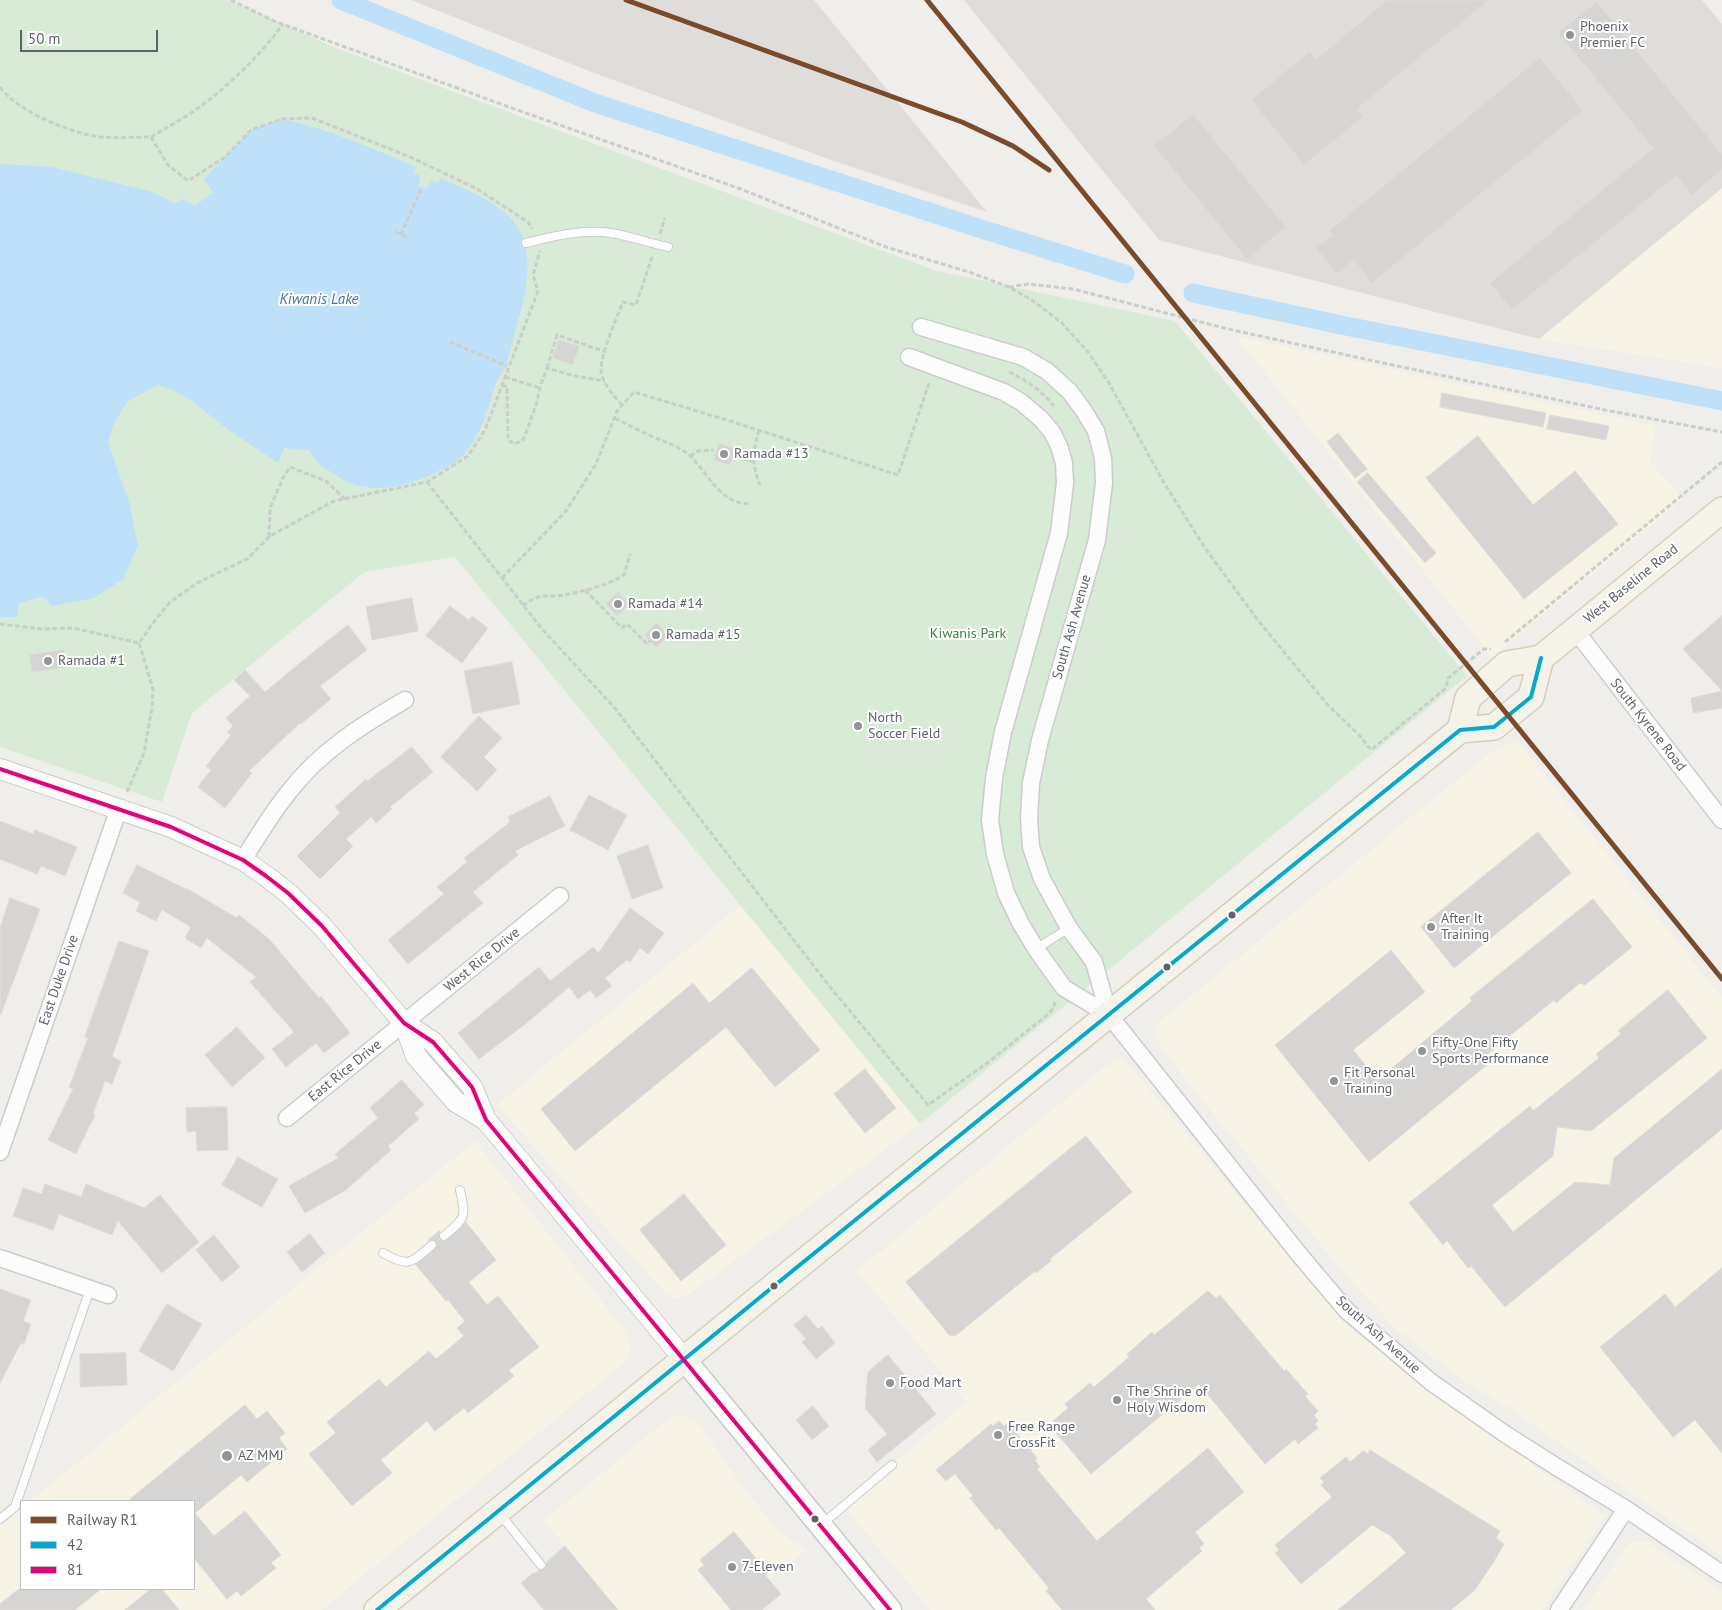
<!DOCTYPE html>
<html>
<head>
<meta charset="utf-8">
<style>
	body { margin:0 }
	#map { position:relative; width:1722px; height:1610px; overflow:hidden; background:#efeeea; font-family:"PT Sans",sans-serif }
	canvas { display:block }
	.legend { position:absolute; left:20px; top:1500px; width:175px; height:90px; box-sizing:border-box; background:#fff; border:1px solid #bfc1c3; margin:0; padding:6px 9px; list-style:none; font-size:15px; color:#5f6368 }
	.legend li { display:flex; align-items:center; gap:10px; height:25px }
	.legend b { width:25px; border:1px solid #bfc1c3 }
	.scale { position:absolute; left:20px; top:30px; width:138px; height:22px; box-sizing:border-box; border:2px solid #5f6368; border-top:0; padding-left:6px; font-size:15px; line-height:18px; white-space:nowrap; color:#5f6368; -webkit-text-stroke:4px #fff; paint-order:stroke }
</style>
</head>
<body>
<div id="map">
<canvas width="1722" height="1610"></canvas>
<ul class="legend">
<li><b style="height:6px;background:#7a4b2a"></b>Railway R1</li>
<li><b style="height:6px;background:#00a9ce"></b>42</li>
<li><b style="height:6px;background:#e5007d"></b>81</li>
</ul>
<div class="scale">50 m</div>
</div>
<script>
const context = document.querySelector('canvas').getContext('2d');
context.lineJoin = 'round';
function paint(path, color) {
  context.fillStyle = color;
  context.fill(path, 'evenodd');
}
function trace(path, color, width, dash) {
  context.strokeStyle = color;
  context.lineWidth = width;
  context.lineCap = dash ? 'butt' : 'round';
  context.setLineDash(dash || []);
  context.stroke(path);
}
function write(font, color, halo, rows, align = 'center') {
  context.font = font + ' "PT Sans",sans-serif';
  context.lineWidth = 4;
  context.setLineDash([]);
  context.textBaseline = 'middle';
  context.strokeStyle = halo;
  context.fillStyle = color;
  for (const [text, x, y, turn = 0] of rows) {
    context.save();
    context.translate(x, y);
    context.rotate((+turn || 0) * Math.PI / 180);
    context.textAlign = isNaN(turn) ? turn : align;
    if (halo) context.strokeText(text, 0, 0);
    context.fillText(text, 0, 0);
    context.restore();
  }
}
paint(new Path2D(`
	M1722,188V368L1539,339Z
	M1236,336L1655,426L1650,461L1683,499L1492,657Z
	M1518,742L1722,998V1556L1502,1403L1470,1385L1396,1329L1344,1273L1185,1079L1157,1040L1155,1033L1159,1022L1488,755L1498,748Z
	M740,906L920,1124L689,1294L676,1299L665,1293L497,1105Z
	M1116,1059L1122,1060L1128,1064L1343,1322L1425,1387L1605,1516L1542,1610H930L865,1531L842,1507L966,1402L857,1271L1097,1073Z
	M475,1141L626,1332L631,1345L627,1359L624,1363L321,1610H0V1526L21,1509V1589H194V1501H30Z
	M681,1415L695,1420L700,1425L743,1488L779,1531L806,1550L732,1610H617L544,1521L664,1422L674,1416Z
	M1640,1541L1647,1542L1722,1591V1610H1584L1625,1549L1630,1543Z`), '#f7f3e4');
paint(new Path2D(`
	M411,0H814L987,212L834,161L589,71Z
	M964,0H1702L1722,24V188L1539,339L1159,240Z`), '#dfddda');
paint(new Path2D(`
	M0,0H228L336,48L937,271L1175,321L1467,676L920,1124L455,557L364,572L192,713L162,802L0,747Z`), '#d8ebd6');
paint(new Path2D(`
	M282,119C328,129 372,148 416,167L414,173L420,176L419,186L426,188L432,181L438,183L441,178C466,190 501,202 517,226C538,260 523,301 514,336C511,346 509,360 504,369C502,372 499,377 497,381C488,406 483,433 465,453C457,463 447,466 437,472C413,484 383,493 356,485C347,483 341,478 333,473C319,464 318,465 309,450L284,448L278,463C262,452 245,441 229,430C204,412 188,393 157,385L127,402L114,423L108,442L129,502L138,545L123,579L94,598L52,606L43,596L19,603L17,617H0V164L52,167L153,192L175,203L183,199L195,206L213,192L204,179L251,130Z`), '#bfe0f9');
trace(new Path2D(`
	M341,0L595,103L972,226L1125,274
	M1193,293L1341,325L1722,401`), '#bfe0f9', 19);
const building = new Path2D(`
	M1387,0H1489L1357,109L1363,117L1304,165L1251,100L1310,51L1316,59Z
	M1597,2L1722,154V170L1692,195L1676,176L1512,310L1490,283L1653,148L1558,33Z
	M1540,58L1583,110L1372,283L1354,260L1337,274L1316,248L1333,235L1329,231Z
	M1193,114L1286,227L1247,259L1154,146Z
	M559,340L579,346L573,365L553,358Z
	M1442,393L1546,413L1543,427L1440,407Z
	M1550,415L1609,426L1606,440L1547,429Z
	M1338,433L1367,469L1355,478L1327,442Z
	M1478,436L1533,505L1575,471L1618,524L1524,599L1426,478Z
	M719,444L735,448L730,465L714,460Z
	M1368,473L1436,553L1425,563L1357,482Z
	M618,592L629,605L617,616L606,604Z
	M412,598L418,631L372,640L366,607Z
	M450,606L469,620L472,616L488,628L462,663L426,636Z
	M1722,616V708L1693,713L1691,698L1722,691L1683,649Z
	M657,623L668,636L656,647L645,635Z
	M348,625L367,650L320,686L331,699L301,724L300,723L249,771L252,773L225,808L198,787L211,770L206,766L231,735L227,732L233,726L226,718L250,696L234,680L245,670L265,692L317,649Z
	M63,650L66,667L32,672L30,655Z
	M512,662L520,704L473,714L464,671Z
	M479,716L502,738L484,757L497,770L477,791L441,757Z
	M412,747L433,772L390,807L392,809L376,823L371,817L346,839L353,846L320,879L297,856L340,813L335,807L366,779L367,781Z
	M589,795L627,815L608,850L570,830Z
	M550,796L565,826L515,851L518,855L473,892L483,903L408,964L388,940L444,894L437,887L467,862L464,858L510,822L508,817Z
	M0,821L33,834L35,830L77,847L65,876L41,866L37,874L0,859Z
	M1538,832L1571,873L1454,968L1421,927Z
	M648,845L663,888L632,899L617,856Z
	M137,865L186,889V888L237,918L239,915L269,939L319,998L321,996L350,1033L324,1053L316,1043L286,1067L272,1049L294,1032L250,982L256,977L207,938L201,948L185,938L191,927L162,910L156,921L136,911L140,902L123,893Z
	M10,898L40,909L1,1014H0V928Z
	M1593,899L1632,947L1585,985L1580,983L1556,1003L1554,1000L1484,1057L1489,1063L1369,1162L1275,1045L1391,950L1425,992L1353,1050L1378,1080L1472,1001L1470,998Z
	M630,908L664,933L648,954L640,948L630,962L627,960L605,978L612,986L596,998L590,990L578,999L569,987L524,1025L479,1059L458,1033L539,967L550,981L593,947L598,953Z
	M119,941L149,951L112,1057L121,1061L112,1084L105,1081L93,1114L95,1115L76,1154L48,1140L73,1089L69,1087L88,1038L85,1037Z
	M752,968L820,1050L775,1087L726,1027L575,1151L541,1109L693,983L709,1003Z
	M1668,990L1707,1038L1591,1131L1557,1127L1553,1156L1492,1205L1513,1232L1575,1182L1610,1185L1614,1158L1722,1069V1129L1505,1307L1471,1266L1468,1268L1447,1241L1443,1245L1409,1203L1530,1106L1533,1111L1599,1058L1596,1054L1621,1034L1618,1031Z
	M237,1027L265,1058L232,1087L205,1055Z
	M865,1069L896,1108L865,1133L834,1094Z
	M402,1080L424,1105L414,1113L419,1119L388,1146L391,1150L346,1190L305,1213L289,1186L338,1158L335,1154L378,1118L370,1108Z
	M227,1107L228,1150L197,1151L196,1131L187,1132L186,1108Z
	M1086,1136L1132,1192L1050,1259L1051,1261L1036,1273L1035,1271L955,1336L949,1335L906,1282Z
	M238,1157L278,1179L262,1207L222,1185Z
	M45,1184L81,1197L86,1184L144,1208L160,1195L199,1242L162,1273L118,1221L112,1235L59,1214L53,1230L13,1216L23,1188L42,1194Z
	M684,1194L726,1245L681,1281L640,1230Z
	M466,1222L496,1260L469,1282L487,1305L498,1296L539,1347L509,1370L514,1376L468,1413L464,1408L435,1431L427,1421L381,1460L392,1473L352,1506L309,1454L336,1433L327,1422L379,1379L386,1387L429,1351L436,1359L464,1336L457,1328L465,1321L448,1300L446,1301L416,1265L437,1247L436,1241L428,1240L440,1230L439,1239L445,1241L460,1229Z
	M310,1234L325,1253L302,1272L287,1252Z
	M214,1235L240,1267L222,1282L196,1250Z
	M1722,1268V1453L1695,1420L1673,1437L1600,1347L1665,1294L1675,1307Z
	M0,1289L31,1300L23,1321L31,1324L24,1344L21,1343L0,1383Z
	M1208,1291L1216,1298L1220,1295L1284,1371L1286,1369L1308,1394L1305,1396L1318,1411L1314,1415L1318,1421L1315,1424L1318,1428L1298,1444L1295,1439L1265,1464L1199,1384L1091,1474L1052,1428L1056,1424L1053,1421L1068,1408L1065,1404L1090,1383L1094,1387L1129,1357L1127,1354L1152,1332L1154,1335Z
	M167,1304L202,1324L173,1371L139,1351Z
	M806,1315L818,1329L822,1326L835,1343L816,1359L802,1342L806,1339L794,1325Z
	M126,1353L127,1385L80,1387V1354Z
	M888,1355L936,1414L877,1462L868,1450L887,1434L865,1408L868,1372Z
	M245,1405L257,1419L267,1411L285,1433L279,1438L287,1449L247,1482L241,1475L195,1513L214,1536L245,1511L281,1555L271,1563L276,1568L241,1596L237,1591L227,1599L194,1558V1501H128Z
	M813,1406L829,1426L812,1440L796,1420Z
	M999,1421L1004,1426L1006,1424L1011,1431L1013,1429L1037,1458L1035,1460L1040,1467L1037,1469L1097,1541L1208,1448L1244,1492L1195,1532L1204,1544L1199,1548L1202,1551L1146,1599L1155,1610H1062L1046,1591L1049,1588L999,1528L996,1530L970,1498L973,1496L955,1474L946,1481L936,1470L991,1424L993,1426Z
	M1370,1450L1500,1531L1496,1538L1504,1544L1493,1563L1474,1591L1451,1610H1338L1406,1553L1391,1536L1372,1525L1301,1584L1275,1553L1279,1550L1275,1545L1332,1497L1321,1485L1324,1482L1320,1478L1346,1457L1350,1462L1363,1451L1368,1454Z
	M734,1532L768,1573L765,1575L781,1594L762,1610H731L698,1570L704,1565L700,1560Z
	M565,1546L618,1610H544L521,1583L533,1573L534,1574L539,1570L545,1569L546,1563Z
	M19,1589H101L75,1610H0V1604Z
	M151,1589H162L179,1610H125Z`);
paint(building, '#d6d5d3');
trace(building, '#deddd9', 1);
const service = new Path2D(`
	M526,243C554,236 582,229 611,233C630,236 649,243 668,247
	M1036,949L1069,928
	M444,1236C466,1218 466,1217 460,1190
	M383,1253C409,1268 411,1263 432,1245
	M500,1514L541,1565
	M0,1519L15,1507L90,1289
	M821,1525L892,1465`);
const minor = new Path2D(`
	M921,327L1023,357L1047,371L1070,392L1084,411L1096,431L1103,458L1104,483L1097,540L1040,740L1031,783L1029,818L1031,847L1042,879L1069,928L1094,962L1109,1015
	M909,357L1004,392L1021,402L1041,419L1052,432L1059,446L1064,463L1065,483L1059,533L1003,732L994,778L990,820L995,854L1006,893L1021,924L1036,949L1064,988L1109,1015L1298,1253L1347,1311L1431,1382L1505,1434L1560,1469L1626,1509L1722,1574
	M1575,630L1722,820
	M243,860C257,838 271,814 288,793C319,752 362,725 405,700
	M287,1118L560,896
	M0,1152L119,808
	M0,1258L108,1295
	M1559,1610L1626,1509`);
const tertiary = new Path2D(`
	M0,769L171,827L243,860L266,876L288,893L322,926L404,1023L433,1042L472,1087L486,1120L684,1359
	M404,1023L416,1056L456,1102L486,1120`);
const secondary = new Path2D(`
	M684,1359L890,1610`);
const primary = new Path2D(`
	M1460,730L1468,698L1507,664L1541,658L1722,510
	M377,1610L796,1268L1460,730L1494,727L1531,697L1541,658`);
trace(service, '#cbcccc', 10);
trace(minor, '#cbcccc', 19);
trace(tertiary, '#cbcccc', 22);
trace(secondary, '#cacacb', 25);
trace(primary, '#d7ceb8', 28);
trace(new Path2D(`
	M231,0L274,21L520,111L738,188L886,247L969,272L1009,287L1032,300L1062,323L1088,352L1109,383L1164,483L1205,548L1257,619L1293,663L1327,704L1360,736L1371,750L1446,688L1448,678L1484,649H1491
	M0,87C16,110 66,131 94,136C112,139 133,137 151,137L168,165L188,181L225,157L251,130L282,119L312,118L408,156L477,189L528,222L532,229
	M151,137C167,127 185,118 201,106C232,83 260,55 283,24
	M395,232L407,237
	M660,234L665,218
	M401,235L422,187
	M1009,287L1028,284L1073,289L1228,329L1374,361L1605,410L1722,432
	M450,342L507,366
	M547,368L557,335L606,352
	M1009,372C1026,380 1042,391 1054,406
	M505,377L540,388
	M502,386H507L508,440L514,444L522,441L525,436L536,405L541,384L547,368L575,376L605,381
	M622,405C614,396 601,382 601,369C602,350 616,320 623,302L636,305L653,254
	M615,418C626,424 638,430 649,435C664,442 678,445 690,456C709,474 720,504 750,504
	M759,430C753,452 751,463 760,485
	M690,456L698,451L714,450
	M733,457L753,461
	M427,482L542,629L614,707L830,987L928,1105L986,1064L1046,1016L1053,1009L1055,1002
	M269,537L270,508L283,478L290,467L326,481L345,499
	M502,578L566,511L596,464L617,411L634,392L730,421L898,475L929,383
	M585,590L622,628L627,624L647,644L650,641
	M523,606C539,592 544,598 564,595C585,591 605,586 624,575L630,554
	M0,624L42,629L73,628L139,643L153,623L170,602L199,582L247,559L270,536L334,501L427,482L468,456L485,430L538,291L533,275L540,251
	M1505,642L1722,462
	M127,792L144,753L152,708L153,689L139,643`), '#cacfcc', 3, [5, 2.5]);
trace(service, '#fdfcfc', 8);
trace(minor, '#fdfcfc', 16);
trace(tertiary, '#fdfcfc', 20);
trace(secondary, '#fdfcfc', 22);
trace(primary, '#f4f2e9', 25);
trace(new Path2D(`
	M377,1610L796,1268L1460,730L1494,727L1531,697L1541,658`), '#00a9ce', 4);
trace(new Path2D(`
	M0,769L171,827L243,860L266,876L288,893L322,926L404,1023L433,1042L472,1087L486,1120L890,1610`), '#e5007d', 4);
trace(new Path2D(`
	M626,0L962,122L1013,146L1049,170
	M927,0L1722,979`), '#7a4b2a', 5);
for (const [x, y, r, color] of [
	[1570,35,5,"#919496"],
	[724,454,5,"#919496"],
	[618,604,5,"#919496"],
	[656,635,5,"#919496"],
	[48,661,5,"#919496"],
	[858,726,5,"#919496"],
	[1232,915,4.5,"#5f6368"],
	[1431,927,5,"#919496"],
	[1167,967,4.5,"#5f6368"],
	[1422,1051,5,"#919496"],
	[1334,1081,5,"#919496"],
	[774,1286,4.5,"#5f6368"],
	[890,1383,5,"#919496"],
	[1117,1400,5,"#919496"],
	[998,1435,5,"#919496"],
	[227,1456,6,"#919496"],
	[815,1519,4.5,"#5f6368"],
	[732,1567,5,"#919496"]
]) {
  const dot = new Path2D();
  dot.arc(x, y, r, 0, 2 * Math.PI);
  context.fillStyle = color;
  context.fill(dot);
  trace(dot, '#fff', 2);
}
write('14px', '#5f6368', '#fff', [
	["Phoenix",1580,27],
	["Premier FC",1580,43],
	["Ramada #13",734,454],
	["Ramada #14",628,604],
	["Ramada #15",666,635],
	["Ramada #1",58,661],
	["North",868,718],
	["Soccer Field",868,734],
	["After It",1441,919],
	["Training",1441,935],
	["Fifty-One Fifty",1432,1043],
	["Sports Performance",1432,1059],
	["Fit Personal",1344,1073],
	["Training",1344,1089],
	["Food Mart",900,1383],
	["The Shrine of",1127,1392],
	["Holy Wisdom",1127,1408],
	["Free Range",1008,1427],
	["CrossFit",1008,1443],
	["AZ MMJ",238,1456],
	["7-Eleven",742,1567]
], 'left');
write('14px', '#5f6368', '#fff', [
	["West Baseline Road",1631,584,-39],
	["South Ash Avenue",1072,627,-74],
	["South Kyrene Road",1648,725,52],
	["West Rice Drive",482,960,-39],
	["East Duke Drive",59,980,-71],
	["East Rice Drive",345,1071,-39],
	["South Ash Avenue",1378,1335,42]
]);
write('14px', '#348238', '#fff', [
	["Kiwanis Park",968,634]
]);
write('italic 15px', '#4174aa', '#fff', [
	["Kiwanis Lake",319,300]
]);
</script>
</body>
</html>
